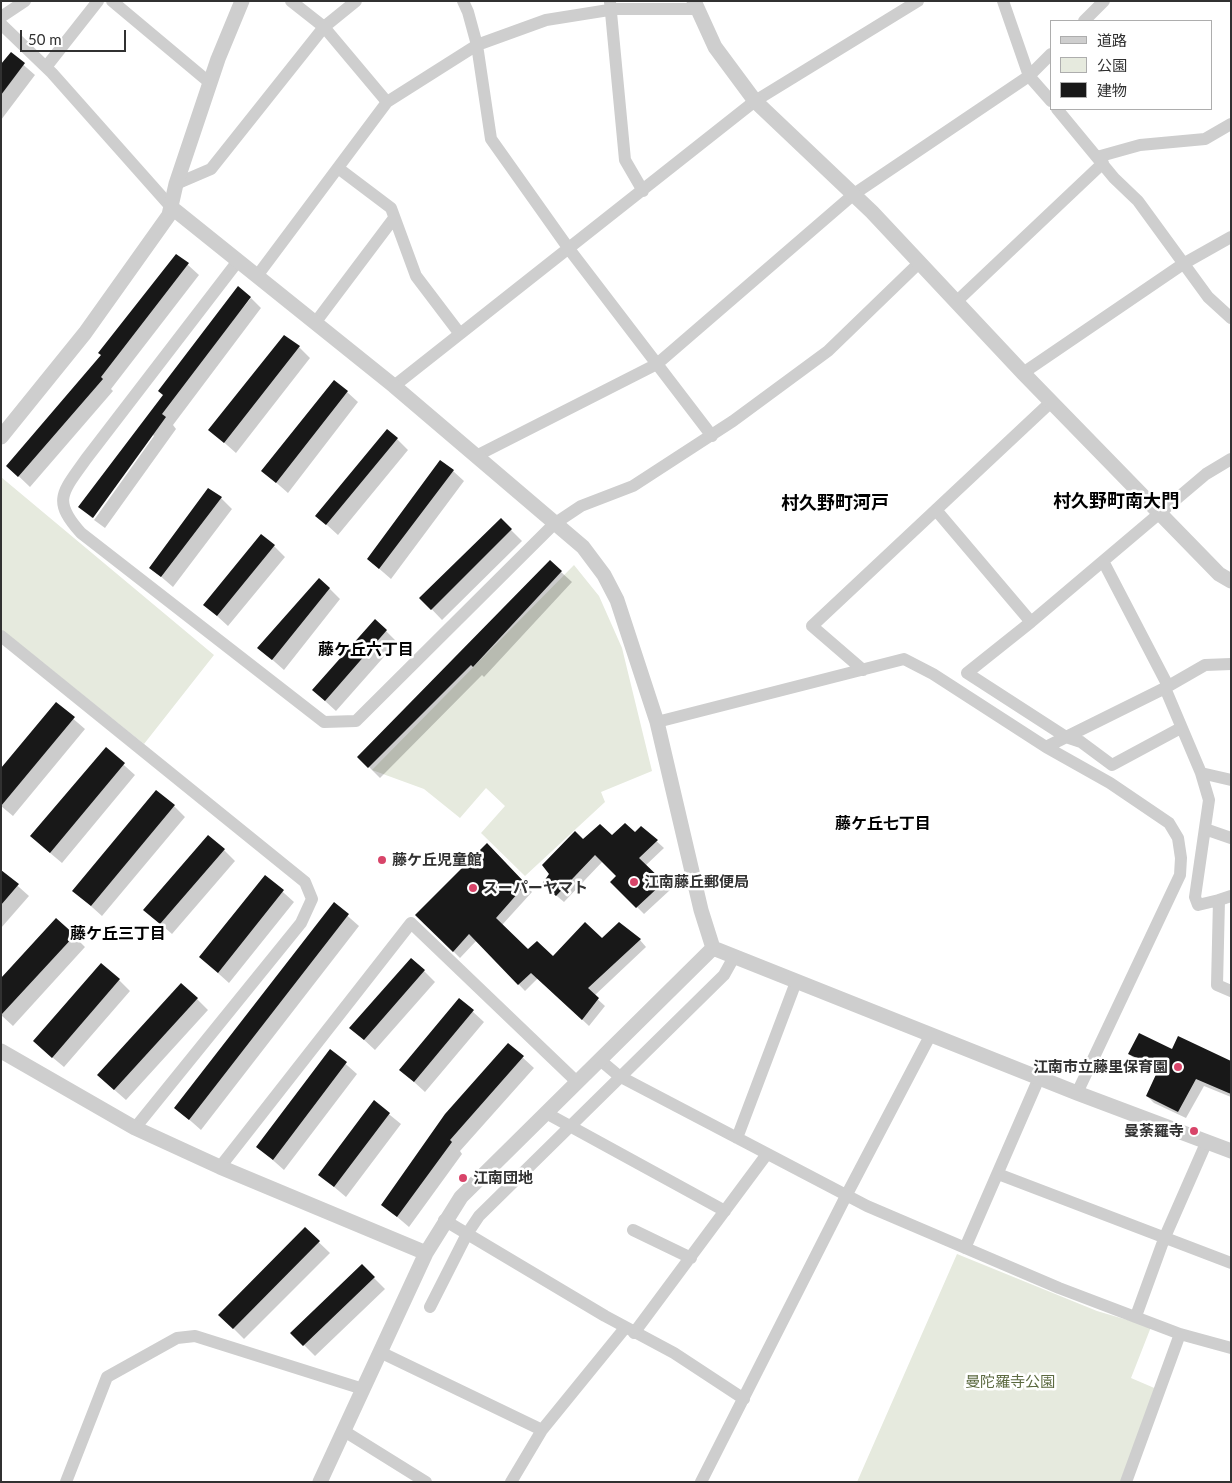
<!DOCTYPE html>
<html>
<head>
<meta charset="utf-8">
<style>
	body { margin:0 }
	#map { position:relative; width:1232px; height:1483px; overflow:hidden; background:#fff; font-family:Lato,"Noto Sans JP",sans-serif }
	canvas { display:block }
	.frame { position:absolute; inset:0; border:2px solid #313131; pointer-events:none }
	.legend { position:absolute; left:1050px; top:20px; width:162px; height:90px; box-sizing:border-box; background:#fff; border:1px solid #adadad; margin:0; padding:6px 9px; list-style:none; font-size:15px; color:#313131 }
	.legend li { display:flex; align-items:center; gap:10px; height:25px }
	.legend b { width:25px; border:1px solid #adadad }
	.scale { position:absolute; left:20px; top:30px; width:106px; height:22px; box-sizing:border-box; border:2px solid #313131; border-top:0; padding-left:6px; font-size:15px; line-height:18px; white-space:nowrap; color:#313131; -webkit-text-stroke:4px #fff; paint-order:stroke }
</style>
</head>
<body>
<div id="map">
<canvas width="1232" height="1483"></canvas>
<div class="frame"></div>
<ul class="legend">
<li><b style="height:6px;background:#cecece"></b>道路</li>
<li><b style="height:14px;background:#e6eade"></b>公園</li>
<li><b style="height:14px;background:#181818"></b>建物</li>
</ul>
<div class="scale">50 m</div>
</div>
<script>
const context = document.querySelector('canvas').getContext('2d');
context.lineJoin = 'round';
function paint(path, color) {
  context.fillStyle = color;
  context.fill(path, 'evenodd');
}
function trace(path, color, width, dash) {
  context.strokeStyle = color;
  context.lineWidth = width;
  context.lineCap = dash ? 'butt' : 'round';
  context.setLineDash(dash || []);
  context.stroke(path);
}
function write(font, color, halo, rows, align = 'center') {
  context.font = font + ' Lato,"Noto Sans JP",sans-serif';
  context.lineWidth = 5;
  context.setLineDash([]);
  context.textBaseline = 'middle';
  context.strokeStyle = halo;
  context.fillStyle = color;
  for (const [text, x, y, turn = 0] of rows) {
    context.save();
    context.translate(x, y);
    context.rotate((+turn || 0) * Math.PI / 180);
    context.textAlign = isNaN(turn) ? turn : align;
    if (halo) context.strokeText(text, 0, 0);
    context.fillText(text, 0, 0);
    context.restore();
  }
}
paint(new Path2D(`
	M1,477L214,655L144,744L1,629Z
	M574,565L599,596L622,648L652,771L601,792L605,802L525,876L481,833L505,806L486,788L460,818L424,789L372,770Z
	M957,1254L1097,1311L1151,1327L1131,1378L1159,1390L1131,1482H857Z`), '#e6eade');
paint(new Path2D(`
	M11,54L35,75L1,120V67Z
	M177,255L199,275L111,389L113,391L30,487L8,466L102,356Z
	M251,298L261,308L173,425L176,429L105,528L94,520L154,436L152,434L148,440L92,518L79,506Z
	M299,347L310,358L236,453L210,430Z
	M347,392L358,402L288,493L263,471Z
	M397,439L408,450L338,535L317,516Z
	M453,471L464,481L391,579L368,559Z
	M221,498L232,509L173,587L151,568Z
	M501,520L522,541L442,620L421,598Z
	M274,546L285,557L228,626L205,605Z
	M561,572L572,582L484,677L482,675L380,778L359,757Z
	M329,588L340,599L284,670L259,648Z
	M386,631L397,642L336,711L313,690Z
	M56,704L85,729L13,816L1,806V770Z
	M106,749L135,775L62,863L43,847Z
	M174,806L185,817L102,916L74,891Z
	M642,828L664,848L645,866L670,890L644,914L612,882L618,876L603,861L564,902L551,891L583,841L635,834Z
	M487,845L532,892L502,925L528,950L554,958L602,940H640L646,947L594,996L605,1006L589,1026L538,978L525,991L477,940L460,958L417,915Z
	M224,850L235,861L172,934L145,910Z
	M1,871L29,896L1,928Z
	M265,876L294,902L229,983L200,957Z
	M334,904L359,926L201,1130L176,1108Z
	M74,936L85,947L13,1026L1,1015V980Z
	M412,959L435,982L375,1050L362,1038Z
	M119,980L130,991L64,1067L46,1052Z
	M197,999L208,1010L126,1100L110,1086Z
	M460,1000L484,1022L425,1092L401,1070Z
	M509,1045L534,1068L460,1151L462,1154L409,1227L382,1204Z
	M1172,1050L1231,1063V1097L1204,1086L1186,1118L1154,1103L1147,1096L1159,1071L1137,1061L1129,1054Z
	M331,1051L357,1074L284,1170L258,1147Z
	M374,1102L401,1124L346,1197L320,1175Z
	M305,1229L330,1253L244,1339L220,1315Z
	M362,1266L385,1289L315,1356L292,1333Z`), '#0003');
paint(new Path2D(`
	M11,52L25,63L1,95V64Z
	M176,254L189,263L101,377L103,379L18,477L6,466L101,355L98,353Z
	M238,286L251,297L162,414L166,417L93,518L78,507L163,395L158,391Z
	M284,335L300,346L224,443L208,430Z
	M334,380L348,391L276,483L261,471Z
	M387,429L398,438L326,525L315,516Z
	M440,460L454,470L379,569L367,559Z
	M208,488L222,497L161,577L149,568Z
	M501,518L512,529L431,610L419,598Z
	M261,534L275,545L217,616L203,605Z
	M550,560L562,571L473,667L471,665L368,768L357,757Z
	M319,578L330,588L272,660L257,648Z
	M375,619L387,630L325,701L312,690Z
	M56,702L75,717L1,806V768Z
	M106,747L125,763L50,853L30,836Z
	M156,790L175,805L91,906L72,891Z
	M625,823L635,832L641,826L658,840L639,858L664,882L636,908L610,882L616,876L595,855L556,896L542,884L549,874L542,865L575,831L583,839L600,824L612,835Z
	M208,835L225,849L160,924L143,910Z
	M487,843L526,884L496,918L528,949L537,941L553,956L585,922L602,938L619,922L641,939L588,988L599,998L582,1020L531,973L518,985L469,934L453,952L415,915Z
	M1,870L19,884L1,905Z
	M265,875L284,890L218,973L199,957Z
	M334,902L349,914L189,1120L174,1108Z
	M56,918L75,935L1,1015V978Z
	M411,958L425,970L364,1040L349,1028Z
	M101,963L120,979L52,1058L33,1041Z
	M181,983L198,998L114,1090L97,1075Z
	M459,998L474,1010L414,1082L399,1070Z
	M1139,1033L1172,1049L1178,1036L1231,1061V1094L1196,1079L1178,1112L1146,1096L1159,1068L1128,1054Z
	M508,1043L524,1056L450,1140L452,1142L397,1217L381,1205L445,1114Z
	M330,1049L347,1062L273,1160L256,1147Z
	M374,1100L390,1113L334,1187L318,1175Z
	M305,1227L320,1241L233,1329L218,1315Z
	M362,1264L375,1277L303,1346L290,1333Z`), '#181818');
trace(new Path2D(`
	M112,1L210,83
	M291,1L324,27L387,102
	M463,1L468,12L477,45L491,139L569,249L712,436
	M1003,1L1029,76L1051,101
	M610,2L625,160L643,191
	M1,17L25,1
	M1084,21L1104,1
	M1,24L52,73L171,207
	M46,67L98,1
	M1057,109L1114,178L1138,201L1208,297L1231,318
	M1097,157L1140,145L1205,139L1231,124
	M338,168L391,208L416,276L460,334
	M176,184L211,169L324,27L356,1
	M238,261L86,459C63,492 51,500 81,533L324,722L356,721L554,524L581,506L633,486L733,421L828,351L919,263
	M257,276L387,102L477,45L546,20L615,9H698
	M956,302L1103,163
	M315,323L394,218
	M1023,373L1183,264L1231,237
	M394,386L755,101L918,1
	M476,456L657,364L854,194L1029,76L1051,54
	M936,510L1031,622L1206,474L1231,459
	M1103,561L1166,682
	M1031,622L967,673L1066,737L1081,742L1112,765L1177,730
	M1,636L305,882L312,899L301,923L135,1128
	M863,670L812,626L1051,402
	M1165,688L1201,773L1231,780
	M657,722L904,659L933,674L1046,747L1110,783L1169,823L1178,838L1181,858L1180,875L1077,1093
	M1046,747L1165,688L1205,665L1231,664
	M1201,773L1209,800L1195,897L1198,905L1219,900
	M1205,829L1231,838
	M1231,896L1219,900L1217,985L1231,991
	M600,1060L619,1076L867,1206L1059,1288L1180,1334L1231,1348
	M546,1113L725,1211
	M737,1138L796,982
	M220,1167L411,923L577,1082
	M998,1174L1231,1263
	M444,1220L605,1316L674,1353L744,1399
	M633,1230L691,1258
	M965,1248L1039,1078
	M430,1307L467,1234L479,1216L724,975L734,957
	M1136,1316L1164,1239L1207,1141
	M634,1333L767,1154
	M380,1352L542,1430
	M344,1431L426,1482
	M66,1482L107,1377L177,1338L195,1336L363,1389
	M511,1482L542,1430L625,1328
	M701,1482L846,1196L931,1034
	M1126,1482L1180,1334`), '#cecece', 12);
trace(new Path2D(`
	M694,1L715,47L755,101L872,212L1023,373L1219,574L1231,581
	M171,207L394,386L583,547L604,575L617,600L657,722L701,910L713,948
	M1,437L85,333L169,215L176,184L218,59L242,1
	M713,948L1077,1093L1231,1151
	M1,1051L135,1128L220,1167L426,1253
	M320,1482L426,1253L461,1197L713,948`), '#cecece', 15);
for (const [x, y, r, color] of [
	[382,860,5,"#d84469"],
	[634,882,5,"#d84469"],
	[473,888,5,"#d84469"],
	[1178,1067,5,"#d84469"],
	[1194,1131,5,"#d84469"],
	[463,1178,5,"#d84469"]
]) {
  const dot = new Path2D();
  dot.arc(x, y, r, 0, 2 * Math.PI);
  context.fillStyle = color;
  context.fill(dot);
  trace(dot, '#fff', 2);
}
write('bold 15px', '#313131', '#fff', [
	["藤ケ丘児童館",392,860],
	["江南藤丘郵便局",644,882],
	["スーパーヤマト",483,888],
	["江南市立藤里保育園",1168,1067,"right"],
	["曼荼羅寺",1184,1131,"right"],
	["江南団地",473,1178]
], 'left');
write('15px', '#5c6a41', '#fff', [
	["曼陀羅寺公園",1010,1382]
]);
write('bold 16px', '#000', '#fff', [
	["藤ケ丘六丁目",366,650],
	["藤ケ丘七丁目",883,824],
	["藤ケ丘三丁目",118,934]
]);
write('bold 18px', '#000', '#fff', [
	["村久野町南大門",1116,501],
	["村久野町河戸",835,503]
]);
</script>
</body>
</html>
